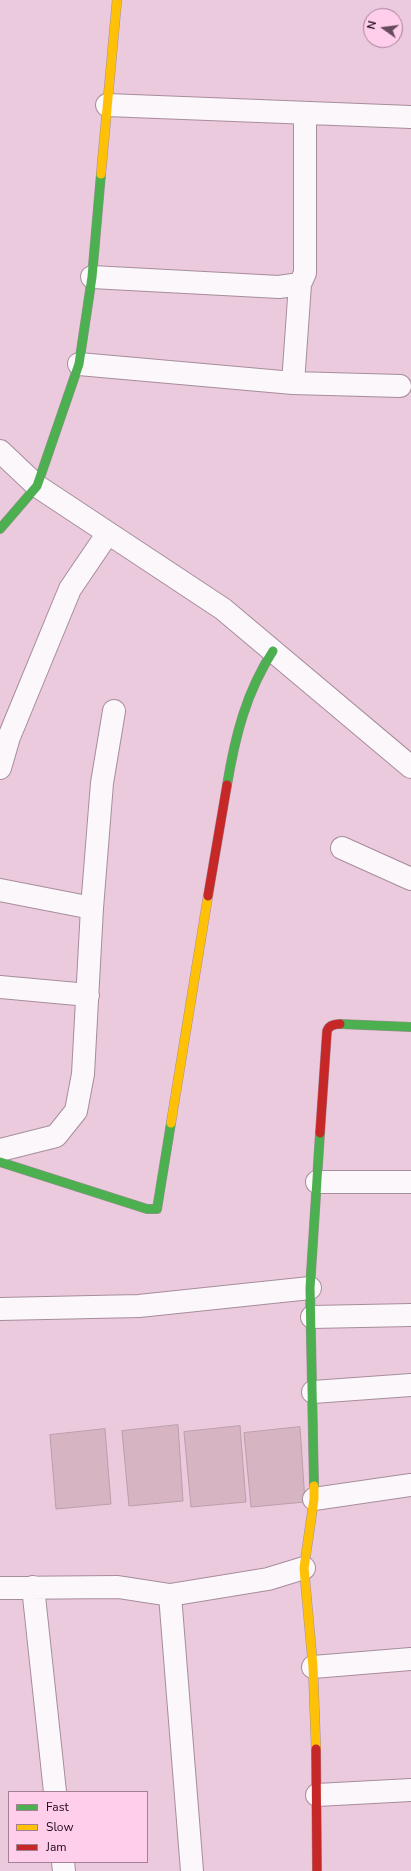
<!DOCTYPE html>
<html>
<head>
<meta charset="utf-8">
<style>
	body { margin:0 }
	#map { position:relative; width:411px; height:1871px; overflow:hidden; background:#ebcadd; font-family:"Nunito Sans",sans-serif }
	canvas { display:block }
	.legend { position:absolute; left:8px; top:1791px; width:140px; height:72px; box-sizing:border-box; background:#ffceea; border:1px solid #a57f95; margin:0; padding:5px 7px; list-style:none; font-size:12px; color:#1d0815 }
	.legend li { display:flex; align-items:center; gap:8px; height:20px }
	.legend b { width:20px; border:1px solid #a57f95 }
	.north { position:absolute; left:363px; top:8px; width:40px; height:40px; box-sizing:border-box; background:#ffceea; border:1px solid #a57f95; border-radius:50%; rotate:284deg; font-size:11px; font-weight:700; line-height:16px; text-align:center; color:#1d0815 }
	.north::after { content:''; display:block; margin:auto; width:14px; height:18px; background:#654c5b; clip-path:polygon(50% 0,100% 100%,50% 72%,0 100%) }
</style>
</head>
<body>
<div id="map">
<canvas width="411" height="1871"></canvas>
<ul class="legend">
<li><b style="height:5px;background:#4caf50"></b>Fast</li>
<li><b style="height:5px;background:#ffc107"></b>Slow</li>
<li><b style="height:5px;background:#c62828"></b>Jam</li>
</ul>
<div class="north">N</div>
</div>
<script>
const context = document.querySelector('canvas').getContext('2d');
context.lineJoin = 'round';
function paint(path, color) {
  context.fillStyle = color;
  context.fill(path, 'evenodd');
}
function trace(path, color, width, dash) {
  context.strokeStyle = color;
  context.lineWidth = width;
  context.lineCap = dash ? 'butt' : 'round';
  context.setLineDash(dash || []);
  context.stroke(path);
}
const building = new Path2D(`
	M178,1425L183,1501L129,1506L122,1431Z
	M240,1426L246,1502L191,1507L184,1432Z
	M300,1427L305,1502L251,1507L244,1433Z
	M105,1429L111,1504L56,1509L50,1435Z`);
paint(building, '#d6b4c2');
trace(building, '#ba9eaa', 1);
const street = new Path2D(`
	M107,105L411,117
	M92,277L279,287L300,284L305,273V113
	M79,364L293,383L400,386
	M293,383L300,284
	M0,451L37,486L223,609L411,767
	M0,768L9,737L70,589L108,533
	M342,848L411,879
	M0,890L92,908
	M0,987L88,995
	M0,1150L56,1136L76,1111L83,1074L92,908L102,783L114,711
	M317,1182H411
	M0,1309L139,1306L310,1288
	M312,1317L411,1315
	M313,1392L411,1385
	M314,1499L411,1485
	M33,1587L55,1792
	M0,1588L118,1587L170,1595L268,1579L304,1568
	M170,1595L192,1871
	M313,1667L411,1659
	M317,1795L411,1790
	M63,1862L64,1871`);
const fast = new Path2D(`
	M0,529L37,486L79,364L92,277L101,174
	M227,785C235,737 246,692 273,651
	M340,1024L411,1027
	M0,1162L147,1209H157L171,1123
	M314,1486L310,1288L320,1133`);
const slow = new Path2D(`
	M101,174L117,0
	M171,1123L208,896
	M314,1486V1499L304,1568L313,1667L316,1749`);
const jam = new Path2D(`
	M208,896L227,785
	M320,1133L327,1031C329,1025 335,1024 340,1024
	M316,1749L317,1871`);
trace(street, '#a68d9c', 24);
trace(fast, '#a68d9c', 10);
trace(slow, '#a68d9c', 10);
trace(jam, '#a68d9c', 10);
trace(street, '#fcf7fa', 22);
trace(fast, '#4caf50', 9);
trace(slow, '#ffc107', 9);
trace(jam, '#c62828', 9);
</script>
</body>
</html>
